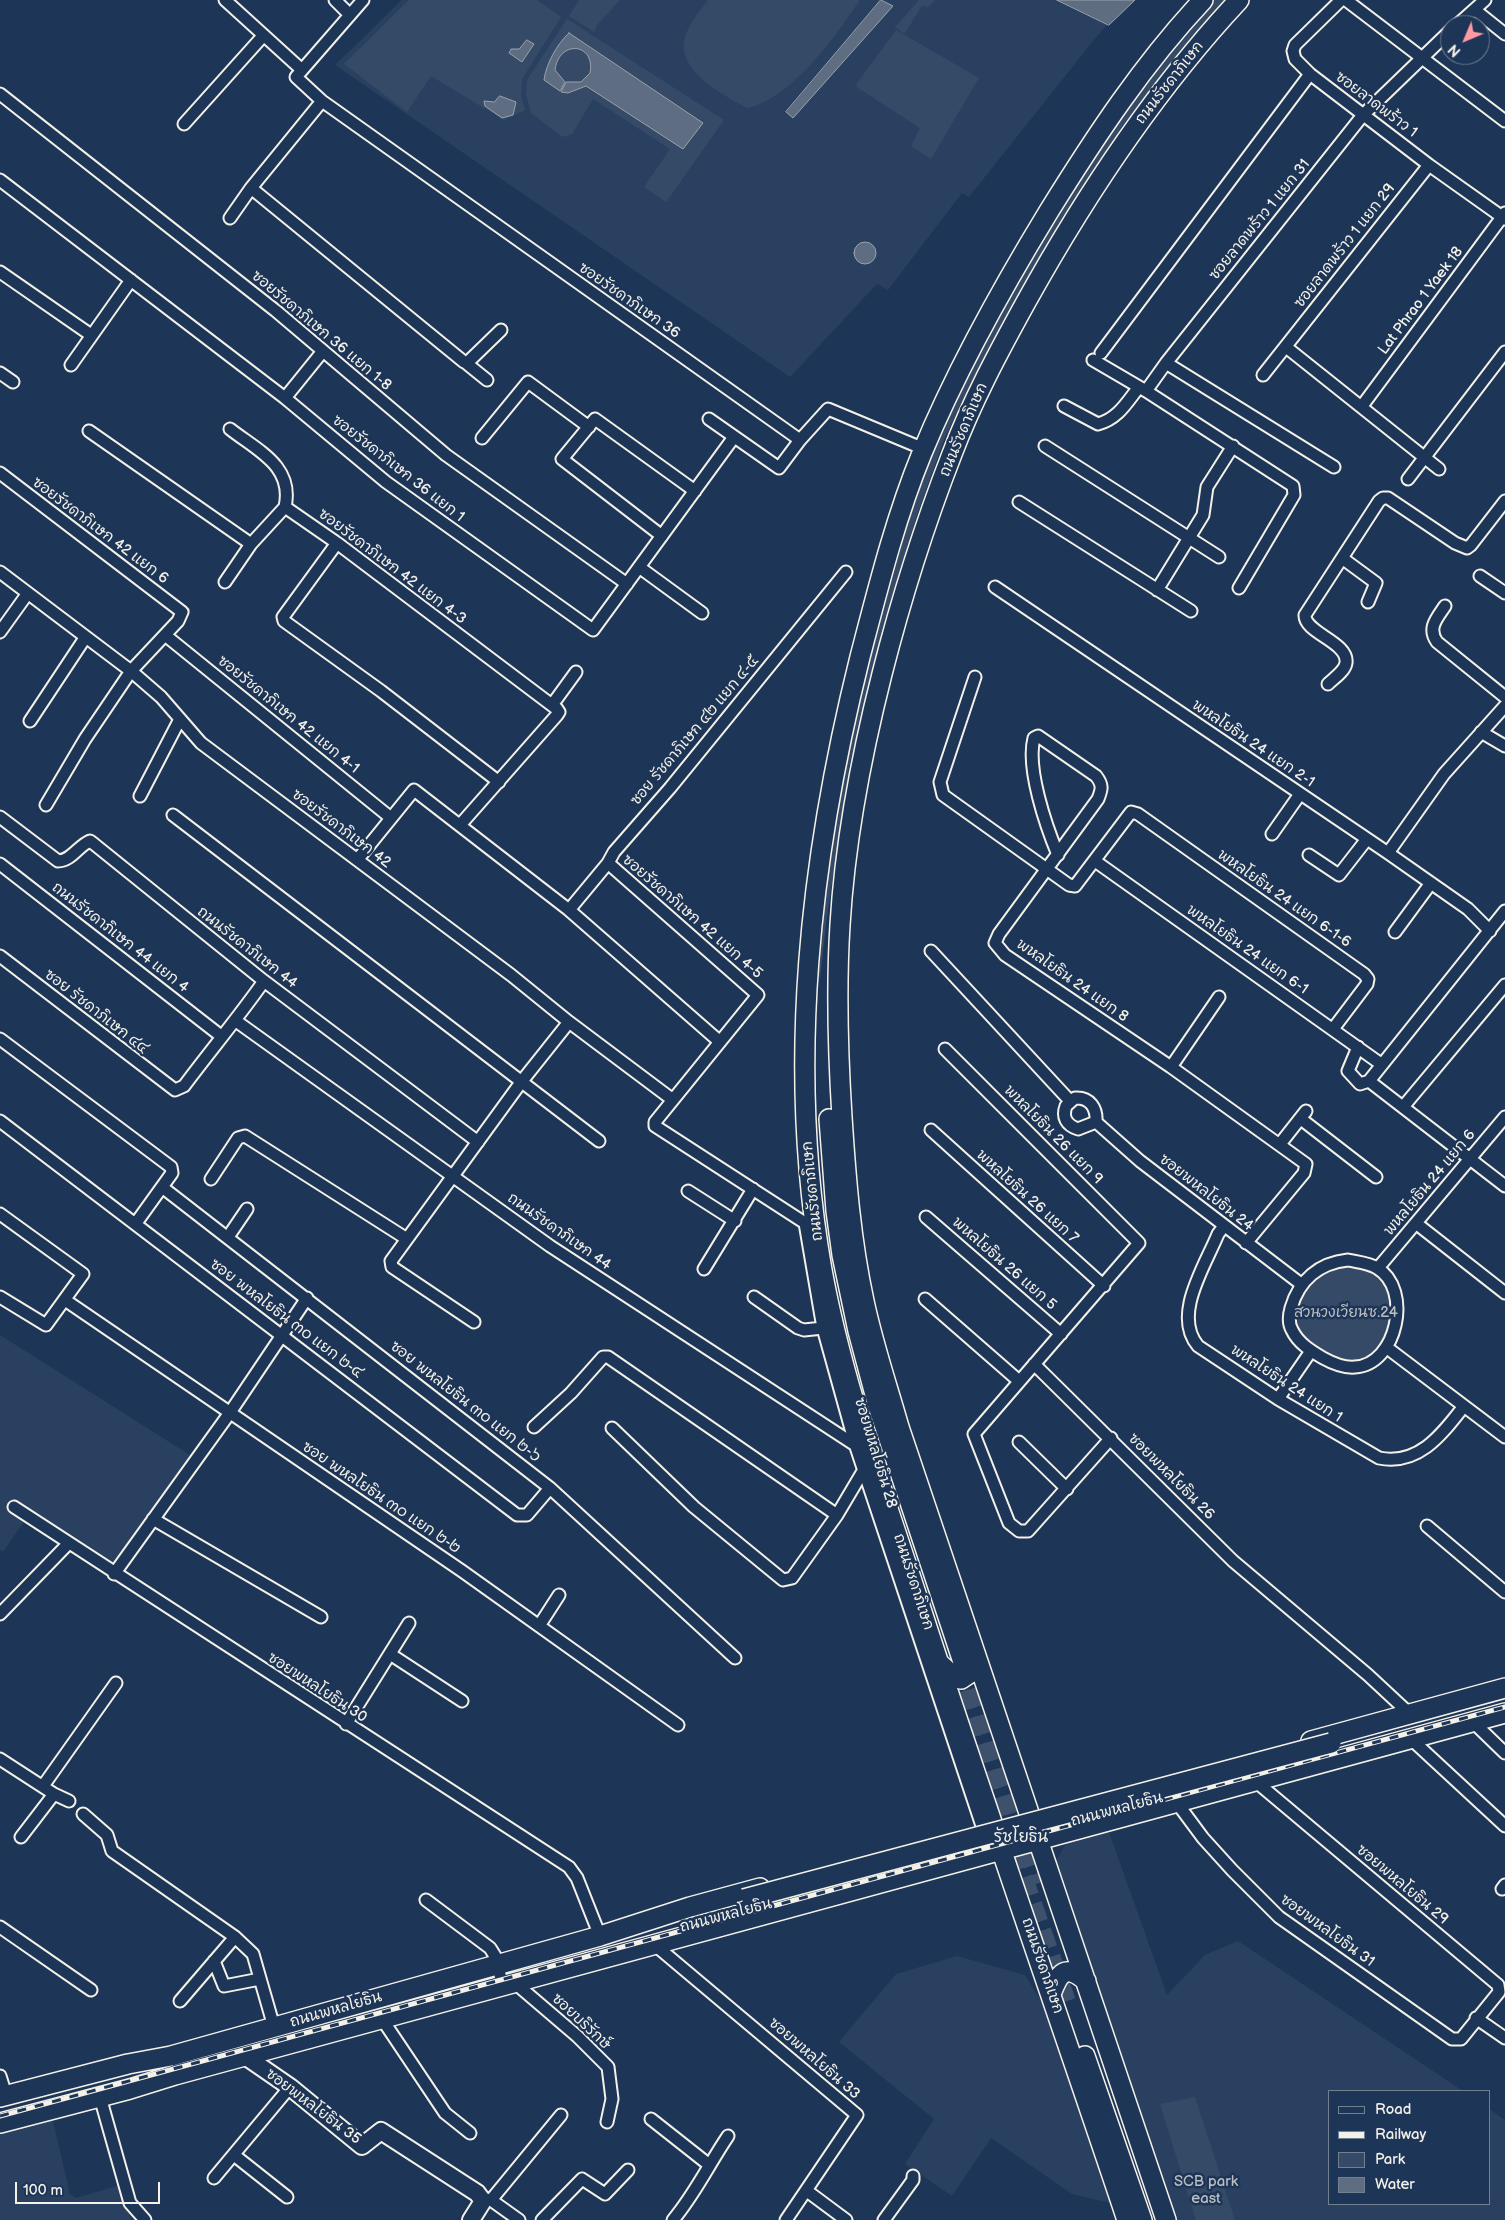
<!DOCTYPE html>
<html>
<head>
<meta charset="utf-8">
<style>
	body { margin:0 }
	#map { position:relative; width:1505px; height:2220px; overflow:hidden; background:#1d3557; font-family:"Balsamiq Sans",sans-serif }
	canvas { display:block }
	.legend { position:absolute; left:1328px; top:2090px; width:162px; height:115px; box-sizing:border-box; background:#1d3557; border:1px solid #738091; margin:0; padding:6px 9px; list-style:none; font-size:15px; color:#f4f1e8 }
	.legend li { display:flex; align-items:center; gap:10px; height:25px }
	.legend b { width:25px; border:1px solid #738091 }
	.north { position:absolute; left:1440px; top:15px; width:50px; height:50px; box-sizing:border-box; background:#1d3557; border:1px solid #738091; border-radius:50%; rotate:225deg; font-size:14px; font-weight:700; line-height:20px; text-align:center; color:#f4f1e8 }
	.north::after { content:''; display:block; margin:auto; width:18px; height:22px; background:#ff9aa2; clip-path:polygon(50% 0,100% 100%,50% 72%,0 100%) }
	.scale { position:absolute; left:15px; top:2182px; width:145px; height:22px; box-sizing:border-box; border:2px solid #f4f1e8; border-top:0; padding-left:6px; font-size:15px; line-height:18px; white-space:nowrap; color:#f4f1e8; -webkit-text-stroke:4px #1d3557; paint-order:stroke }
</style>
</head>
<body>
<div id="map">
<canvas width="1505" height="2220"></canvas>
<ul class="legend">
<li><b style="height:6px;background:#1d3557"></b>Road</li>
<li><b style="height:6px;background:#f4f1e8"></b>Railway</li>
<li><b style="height:14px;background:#354a67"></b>Park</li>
<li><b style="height:14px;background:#5e6d82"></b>Water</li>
</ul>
<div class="north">N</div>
<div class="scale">100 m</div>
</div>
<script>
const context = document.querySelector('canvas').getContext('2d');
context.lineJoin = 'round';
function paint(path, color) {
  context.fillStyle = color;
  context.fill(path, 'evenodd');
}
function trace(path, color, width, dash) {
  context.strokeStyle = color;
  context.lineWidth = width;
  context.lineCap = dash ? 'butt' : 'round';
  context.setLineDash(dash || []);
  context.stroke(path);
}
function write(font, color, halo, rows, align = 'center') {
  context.font = font + ' "Balsamiq Sans","Playpen Sans Thai",sans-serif';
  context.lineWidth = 5;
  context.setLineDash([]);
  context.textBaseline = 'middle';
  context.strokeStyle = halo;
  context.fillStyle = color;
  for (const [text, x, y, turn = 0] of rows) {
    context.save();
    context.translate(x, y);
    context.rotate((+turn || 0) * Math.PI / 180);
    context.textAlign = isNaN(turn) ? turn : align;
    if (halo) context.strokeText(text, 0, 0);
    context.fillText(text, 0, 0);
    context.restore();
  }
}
paint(new Path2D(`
	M402,0H1129L1093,41L969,197L962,193L888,290L877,284L790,377L335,65Z
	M0,1335L190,1455L114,1562L32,1510L3,1552L0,1550Z
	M1109,1832L1167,1995L1205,1955L1238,1941L1463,2091H1329V2204H1489V2109L1505,2120V2220H1175L1056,1861L1065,1845Z
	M957,1956L1025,1975L1051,2017L1114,2204L1072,2194L991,2138L952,2196L905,2164L934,2119L839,2042L896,1974Z
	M52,2117L70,2194L76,2198L120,2185L131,2220H0V2134Z`), '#2a4060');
paint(new Path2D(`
	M409,0H537L561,17L522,79L521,96L525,110L504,120L431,76L407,112L344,64Z
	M579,0H620L598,24L594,32L569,16Z
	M708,0H860C834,38 794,96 748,108C727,98 680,72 684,43C686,27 698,13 708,0Z
	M919,0H935L928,7L922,6L904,34L895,27Z
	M1212,0H1227L1183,47L1123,125L1063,219L1014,304L969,386L944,440L917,515L895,586L849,767L826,924L820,980L818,970L825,874L841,768L908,508L967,368L1027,258L1140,84Z
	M567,19L724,120L666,202L644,187L670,149L593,99L572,134L562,137L531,113L526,95L527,80Z
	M896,30L979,78L931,159L911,146L920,128L855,86Z
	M1343,1261L1370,1265L1388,1279L1397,1302L1386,1347L1366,1364L1346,1366L1307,1347L1290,1314L1298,1289Z
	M1195,2097L1235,2220H1196L1160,2104Z`), '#354a67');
const water = new Path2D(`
	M881,0L893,6L793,118L786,112Z
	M1057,0H1135L1109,25Z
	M569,33L703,123L683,149L586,86L568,93L561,92L566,82H581L590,73C596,43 559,39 555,70L565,82L560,91L544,80C546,64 557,44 569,33Z
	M527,40L534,44L522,62L509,53L511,49H519Z
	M500,96L516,102L513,115L502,118L485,106L484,101L494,102Z
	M854 253a11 11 0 1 1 22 0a11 11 0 1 1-22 0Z`);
paint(water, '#5e6d82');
trace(water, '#9aa2ab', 1);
trace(new Path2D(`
	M963,1662L1039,1883
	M950,1666L1069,2009`), '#3d516d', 19, [19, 9]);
const street = new Path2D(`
	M225,0L302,70
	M335,0L350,15
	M363,0L296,77L322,101L800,440
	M1341,0L1295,45L1293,51L1295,59L1310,74L1429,165L1505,219
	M1346,0L1505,121
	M1475,10L1505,34
	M1457,25L1485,0
	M0,94L276,311L446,455L627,584
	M184,124L263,36
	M0,180L285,398L386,482L593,630L734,437
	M251,188L464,362H468L501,330
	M230,218L251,188L322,101
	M0,272L91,335
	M1286,347L1439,469
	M1101,353L1310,74
	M1093,360L1146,391L1166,363L1363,115L1450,31
	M466,363L487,380
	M1166,363L1334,467
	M71,365L131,280
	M0,373L13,382
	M1263,375L1429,165
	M1146,391L1293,486L1294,495L1239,588
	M285,398L323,351
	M1064,406L1098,424C1118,419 1127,402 1139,387
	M1362,406L1505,213
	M709,419L779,468L800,440L828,409L924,449
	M230,429C258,451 294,466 285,507
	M89,431L251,544L285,507L337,543L557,709L559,712L557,715L460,825
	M482,438L528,382L589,427
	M1045,446L1219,557
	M0,473L182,612L178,621L131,671L85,739L46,805
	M1408,479L1505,352
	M1019,502L1191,611
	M662,536L562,459L595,419L695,491
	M337,543L283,617L284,621L381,691L499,782
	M1342,558L1376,583L1368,602
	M639,567L702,613
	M0,572L131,671L161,697L201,743L511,975L569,1022L673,1100
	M1480,576L1505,593
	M225,582L251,544
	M995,587L1388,853L1468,909L1490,931
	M1157,590L1203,515L1207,487L1233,446
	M1445,606C1437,618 1427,628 1437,642L1505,697
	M0,632L28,593
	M165,635L391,818
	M975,677L940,782L943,795L1069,885L1075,886L1131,812L1138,814L1364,974L1368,979L1367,984L1333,1029
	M1328,684C1333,679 1345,671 1346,663C1349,642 1304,633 1305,615L1379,501L1383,498H1388L1455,543L1467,548L1471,545L1505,501
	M552,705L576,672
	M30,721L85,638
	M1481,732L1505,746
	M140,796L180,719
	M173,815L599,1141
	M0,817L58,861C71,861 78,846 90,841L94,844L264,981L478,1142
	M1272,834L1300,794
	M1388,853L1444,774L1505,706
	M1058,855C1046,826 1026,768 1034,738L1038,736L1096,776C1103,785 1102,789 1098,799L999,934L995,943L1005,955L1171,1067L1306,1164L1304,1173L1246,1243
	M1309,855L1339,875L1367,839
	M358,859L414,790L569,910L720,1042
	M1095,861L1381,1064
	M608,863L758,995L655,1122V1126L805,1223H811
	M0,864L221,1036
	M569,910L608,863L614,852L670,788L846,572
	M1505,911L1369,1081L1505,1186
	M1395,932L1431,883
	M931,951L1070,1101
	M0,956L175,1090L184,1086C210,1051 238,1018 264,981
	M236,1021L550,1246L872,1456L837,1515L792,1578L783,1580L694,1507L612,1428
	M0,1039L171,1167L172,1173L136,1223
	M1358,1047L1348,1071L1360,1084L1369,1081
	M945,1049L1139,1243L974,1434L1009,1523L1019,1531H1028L1111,1438
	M1171,1067L1219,997
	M1075,1098C1090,1097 1097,1108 1096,1122L1078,1129C1066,1125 1062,1117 1066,1106Z
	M1403,1107L1505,985
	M1301,1119L1376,1177
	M0,1121L517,1515H527L550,1488
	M1096,1122L1140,1161L1301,1284
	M931,1130L1104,1286
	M1280,1144L1306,1111
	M211,1179L238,1138L245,1136L407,1239L522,1081L569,1022
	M162,1187L550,1488L735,1658
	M688,1191L735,1221
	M0,1214L83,1274L46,1325L0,1297
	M926,1217L1061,1334
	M805,1223L823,1328L856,1447L983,1829
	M1417,1224L1505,1293
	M1224,1226L1218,1234C1205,1266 1172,1315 1198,1346L1278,1399L1379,1458C1419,1466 1442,1434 1464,1406
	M228,1237L247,1209
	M407,1239L391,1261L392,1267L474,1322
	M1348,1260C1357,1262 1369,1263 1377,1268C1413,1289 1397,1365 1355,1367C1344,1368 1332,1363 1323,1358C1311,1351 1298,1343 1292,1330C1288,1323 1289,1315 1291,1308C1299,1280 1319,1263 1348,1260Z
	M1378,1268L1505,1117
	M704,1269L753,1189
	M754,1297L798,1328L804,1330L823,1328
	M925,1299L1019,1381
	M65,1300L462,1571L678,1725
	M1386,1347L1505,1437
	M1034,1364L1233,1561L1368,1675L1411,1715
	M1278,1399L1311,1351
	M534,1427L571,1393L603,1357H608L837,1515
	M1019,1442L1067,1489
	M14,1507L569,1867L577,1878L600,1936
	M153,1519L321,1617
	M1427,1526L1505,1592
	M114,1574L229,1414L307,1298
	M0,1614L68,1544
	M539,1626L559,1595
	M390,1654L462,1701
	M1472,1721L1505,1753
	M346,1724L409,1623
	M1411,1739L1505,1826
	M0,1759L54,1794L69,1801
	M43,1786L116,1683
	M1177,1803L1203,1838L1232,1870L1279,1917L1452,2039H1461L1499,1992L1498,1985L1254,1780
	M83,1814L107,1835L112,1851L235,1937L253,1954L274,2027
	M21,1837L54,1794
	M1502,1889L1505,1885
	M426,1900L490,1948L495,1956L503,1986
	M0,1927L91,1990
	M655,1945L857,2115L786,2220
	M214,1961L224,1986L260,1979
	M515,1983L577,2036L608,2067L612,2099L607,2122
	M180,2001L235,1937
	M1476,2018L1505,2038
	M382,2019L445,2113L470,2133
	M0,2076L6,2095
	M100,2097L130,2203L145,2220
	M651,2119L708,2164
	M234,2155L287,2197
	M214,2178L290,2087
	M807,2191L846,2220
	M485,2199L491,2200L519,2220
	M491,2200L561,2115
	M542,2220L582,2179L605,2194L628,2170
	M673,2220C695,2194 709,2164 728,2136
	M884,2220L913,2180V2176`);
const secondary = new Path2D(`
	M245,2056L290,2087L362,2146L381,2131L477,2193L483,2201L471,2220`);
const primary = new Path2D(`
	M829,1119L836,1211L842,1255L858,1331L878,1406L963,1662
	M939,1663L954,1677L961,1679L973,1671L975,1655
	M1311,1741L1505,1688
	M1051,1994C1059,1973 1065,1963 1086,1981
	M1085,2056L1142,2220
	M0,2097L128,2064L171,2056L600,1936L690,1907L760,1888
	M0,2123L130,2089L175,2075L1505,1713
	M1127,2220C1059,2017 988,1815 922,1612C886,1499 843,1386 822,1270C786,1065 810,858 860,657C878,588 895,519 922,453C957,368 1002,288 1049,211C1095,137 1143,64 1203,0
	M1166,2220L899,1427C887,1385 873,1344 864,1301C851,1241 846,1179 842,1117C838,1054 836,989 840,925C845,840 861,757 882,674C901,599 924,526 952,454C972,401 999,351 1026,302C1086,194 1155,90 1239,0`);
trace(street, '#f4f1e8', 15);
trace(secondary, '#f4f1e8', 20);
trace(primary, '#f4f1e8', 22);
trace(street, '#1d3557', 11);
trace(secondary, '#1d3557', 16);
trace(primary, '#1d3557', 19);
const rail = new Path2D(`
	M0,2116L1505,1707`);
trace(rail, '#f4f1e8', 5);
trace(rail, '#1d3557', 3, [9]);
const primaryBridge = new Path2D(`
	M744,1899L1331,1743`);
trace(primaryBridge, '#f4f1e8', 22, []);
trace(primaryBridge, '#1d3557', 19);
write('15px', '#f4f1e8', '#1d3557', [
	["ถนนรัชดาภิเษก",1170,83,-52],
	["ซอยลาดพร้าว 1",1376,105,37],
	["ซอยลาดพร้าว 1 แยก 31",1260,220,-51],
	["ซอยลาดพร้าว 1 แยก 29",1345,246,-52],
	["ซอยรัชดาภิเษก 36",629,301,35],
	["Lat Phrao 1 Yaek 18",1421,301,-53],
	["ซอยรัชดาภิเษก 36 แยก 1-8",321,331,40],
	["ถนนรัชดาภิเษก",964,430,-67],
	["ซอยรัชดาภิเษก 36 แยก 1",398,469,38],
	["ซอยรัชดาภิเษก 42 แยก 6",100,531,37],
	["ซอยรัชดาภิเษก 42 แยก 4-3",392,567,37],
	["ซอยรัชดาภิเษก 42 แยก 4-1",288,715,39],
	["ซอย รัชดาภิเษก ๔๒ แยก ๔-๕",695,731,-50],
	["พหลโยธิน 24 แยก 2-1",1253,744,34],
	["ซอยรัชดาภิเษก 42",341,829,37],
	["พหลโยธิน 24 แยก 6-1-6",1284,899,35],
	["ซอยรัชดาภิเษก 42 แยก 4-5",692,917,41],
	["ถนนรัชดาภิเษก 44 แยก 4",120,938,38],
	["ถนนรัชดาภิเษก 44",247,948,38],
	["พหลโยธิน 24 แยก 6-1",1247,950,35],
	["พหลโยธิน 24 แยก 8",1072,981,35],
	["ซอย รัชดาภิเษก ๔๔",96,1012,38],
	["พหลโยธิน 26 แยก 9",1053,1135,45],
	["พหลโยธิน 24 แยก 6",1430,1183,-50],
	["ถนนรัชดาภิเษก",813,1191,-96],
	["ซอยพหลโยธิน 24",1206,1193,38],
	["พหลโยธิน 26 แยก 7",1027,1197,42],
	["ถนนรัชดาภิเษก 44",559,1232,35],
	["พหลโยธิน 26 แยก 5",1004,1264,41],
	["ซอย พหลโยธิน ๓๐ แยก ๒-๔",286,1319,37],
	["พหลโยธิน 24 แยก 1",1286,1384,33],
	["ซอย พหลโยธิน ๓๐ แยก ๒-๖",465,1402,38],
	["ซอยพหลโยธิน 28",875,1453,73],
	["ซอยพหลโยธิน 26",1171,1477,45],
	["ซอย พหลโยธิน ๓๐ แยก ๒-๒",381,1498,34],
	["ถนนรัชดาภิเษก",913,1582,72],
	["ซอยพหลโยธิน 30",317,1688,33],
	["ถนนพหลโยธิน",1117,1810,-15],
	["ซอยพหลโยธิน 29",1402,1885,40],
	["ถนนพหลโยธิน",726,1916,-15],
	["ซอยพหลโยธิน 31",1327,1931,36],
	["ถนนรัชดาภิเษก",1042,1966,71],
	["ถนนพหลโยธิน",336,2010,-16],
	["ซอยบริรักษ์",581,2022,43],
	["ซอยพหลโยธิน 33",814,2059,41],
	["ซอยพหลโยธิน 35",313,2107,37]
]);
write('15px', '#bbbfc1', '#1d3557', [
	["สวนวงเวียนซ.24",1346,1313],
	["SCB park",1206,2182],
	["east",1206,2199]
]);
write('16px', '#f4f1e8', '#1d3557', [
	["รัชโยธิน",1021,1838]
]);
</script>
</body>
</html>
